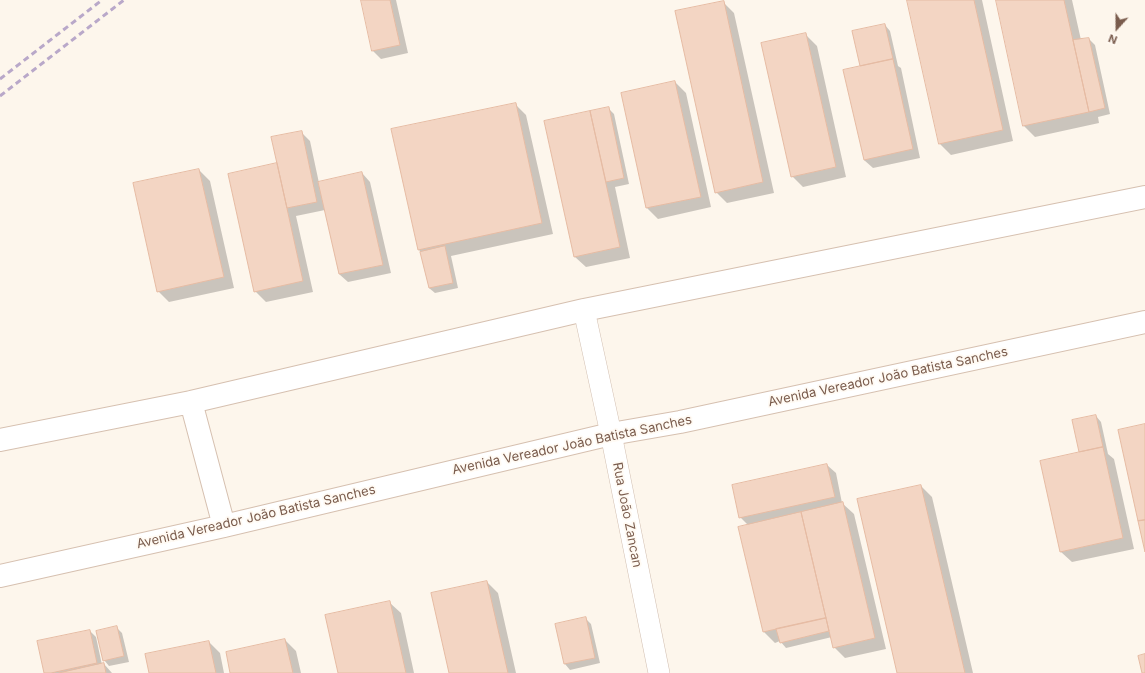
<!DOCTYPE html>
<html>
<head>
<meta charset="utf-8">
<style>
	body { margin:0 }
	#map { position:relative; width:1145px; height:673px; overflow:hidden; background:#fdf6ec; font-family:Inter,sans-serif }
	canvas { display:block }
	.north { position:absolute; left:1097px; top:8px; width:40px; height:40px; -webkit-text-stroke:3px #fffaf3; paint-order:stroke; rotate:201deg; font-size:11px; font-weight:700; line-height:16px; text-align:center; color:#7a5c4d }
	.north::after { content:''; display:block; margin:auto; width:14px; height:18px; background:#7a5c4d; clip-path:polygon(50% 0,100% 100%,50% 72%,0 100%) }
</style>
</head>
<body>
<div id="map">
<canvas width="1145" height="673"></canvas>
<div class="north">N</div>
</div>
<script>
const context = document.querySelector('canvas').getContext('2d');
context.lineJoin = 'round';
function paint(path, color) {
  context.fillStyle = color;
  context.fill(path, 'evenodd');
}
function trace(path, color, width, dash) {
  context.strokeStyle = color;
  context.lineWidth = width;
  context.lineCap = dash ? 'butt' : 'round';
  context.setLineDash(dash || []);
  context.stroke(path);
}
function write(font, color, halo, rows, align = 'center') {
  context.font = font + ' Inter,sans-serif';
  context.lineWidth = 3.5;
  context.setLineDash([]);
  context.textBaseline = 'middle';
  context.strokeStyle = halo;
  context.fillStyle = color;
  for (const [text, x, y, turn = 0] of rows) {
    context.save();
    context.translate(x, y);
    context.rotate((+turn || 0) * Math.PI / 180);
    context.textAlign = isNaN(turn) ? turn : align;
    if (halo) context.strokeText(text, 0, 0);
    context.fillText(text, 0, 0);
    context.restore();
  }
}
paint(new Path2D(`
	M362,0H396L408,53L381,59L373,51Z
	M908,0H982L1013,141L951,155L940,144Z
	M997,0H1072L1081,40L1089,39L1095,45L1110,114L1098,117L1099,123L1035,137L1024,126Z
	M723,2L734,13L774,193L727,203L716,192Z
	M885,25L890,31L898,66L901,68L920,158L873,168L864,160L862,67L861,66Z
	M806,35L817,46L846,177L803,187L792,176Z
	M675,82L686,93L711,207L658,219L647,208Z
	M515,104L526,115L553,234L451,256L458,288L435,293L429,288L421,252L419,250Z
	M608,108L614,114L629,184L615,187L630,258L586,267L575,257L545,122Z
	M301,132L310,141L319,183L362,173L370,182L391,273L348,282L339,274L325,210L296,216L313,292L266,302L255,291L278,164Z
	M199,170L210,181L234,288L169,302L158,291Z
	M1096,416L1101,422L1108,454L1114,459L1134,549L1072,562L1061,552L1081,453L1080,452Z
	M827,465L836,473L842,503L854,514L886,649L845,658L834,647L832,637L786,648L780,641L775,643L764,632L748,525L740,517Z
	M921,486L932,497L973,673H899Z
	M487,582L498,593L516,673H450Z
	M390,603L401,613L414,673H339Z
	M585,618L591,624L600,663L570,670L565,664L556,625Z
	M117,628L122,633L129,662L109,666L104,660Z
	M90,631L96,637L102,665L104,664L112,673H45Z
	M285,640L296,651L301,673H231Z
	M209,642L220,653L224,673H150Z`), '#0003');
const building = new Path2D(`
	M361,0H390L400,45L372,51Z
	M907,0H974L1003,130L939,144Z
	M996,0H1064L1089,112L1023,126Z
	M724,1L763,182L715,193L675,11Z
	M885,24L893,59L860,66L852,31Z
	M806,33L836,167L791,177L761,43Z
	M1089,38L1105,108L1089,112L1073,40Z
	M893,59L913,149L864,160L843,70Z
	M675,81L701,197L646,208L621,93Z
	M516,103L542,223L418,250L391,129Z
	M609,107L624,178L606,182L590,111Z
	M590,111L620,247L574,257L544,121Z
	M302,131L317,202L287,208L271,137Z
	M277,163L303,281L254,292L228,174Z
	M199,169L224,277L157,292L133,183Z
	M362,172L383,265L339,274L318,182Z
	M445,246L453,283L429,288L420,252Z
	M1096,415L1103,447L1079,452L1072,420Z
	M1145,424V520L1138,521L1118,430Z
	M1103,447L1123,538L1060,552L1040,461Z
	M827,464L835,497L739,518L732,485Z
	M921,485L965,673H897L857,499Z
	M843,502L875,638L833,648L801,512Z
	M801,512L826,618L763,632L738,527Z
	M1145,520V552L1138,521Z
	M487,581L508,673H449L431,593Z
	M390,601L406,673H338L325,615Z
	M586,617L595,658L564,664L555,624Z
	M826,618L829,631L780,643L776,629Z
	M117,626L124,656L103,661L96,631Z
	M90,630L97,663L51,673H44L37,641Z
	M285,639L293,673H230L226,652Z
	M209,641L216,673H149L145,654Z
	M1145,654V673H1142L1138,656Z
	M104,663L106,673H59Z`);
paint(building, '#f3d5c3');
trace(building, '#e6bba3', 1);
const street = new Path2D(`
	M584,310L611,434L659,673`);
const secondary = new Path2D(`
	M191,402L224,526
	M0,440L191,402L584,310L1145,197
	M0,576L224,526L611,434L680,422L1145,322`);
trace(street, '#d1beb0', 22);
trace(secondary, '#d6c0b0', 24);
trace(street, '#fff', 21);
trace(secondary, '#fff', 22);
trace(new Path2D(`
	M0,79L102,0
	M0,96L124,0`), '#b9a8c9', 3, [6, 4]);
write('13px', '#7a5c4d', '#fffaf3', [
	["Avenida Vereador João Batista Sanches",888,377,-12],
	["Avenida Vereador João Batista Sanches",572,445,-12],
	["Rua João Zancan",627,515,79],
	["Avenida Vereador João Batista Sanches",256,517,-13]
]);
</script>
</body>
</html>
